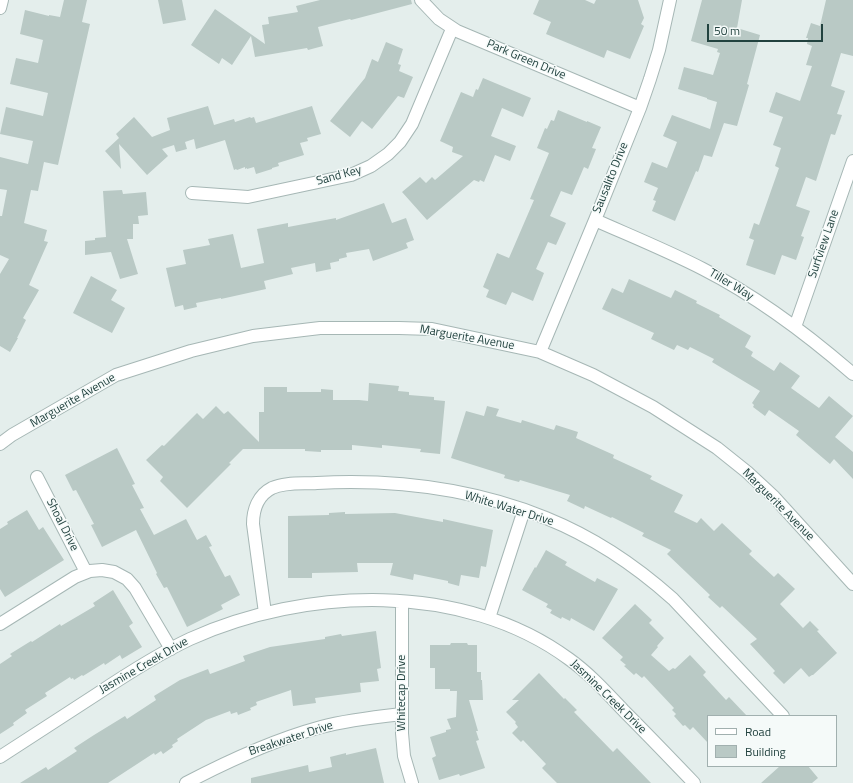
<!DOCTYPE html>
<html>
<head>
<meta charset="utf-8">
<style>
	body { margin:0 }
	#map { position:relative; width:853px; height:783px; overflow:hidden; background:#e4eeec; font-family:"Titillium Web",sans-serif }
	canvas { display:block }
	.legend { position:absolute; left:707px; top:715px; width:130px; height:52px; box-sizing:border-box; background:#f5faf9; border:1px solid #a1b0af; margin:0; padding:5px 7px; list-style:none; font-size:12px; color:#22423f }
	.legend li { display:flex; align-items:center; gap:8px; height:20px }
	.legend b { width:20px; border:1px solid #a1b0af }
	.scale { position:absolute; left:707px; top:24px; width:116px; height:18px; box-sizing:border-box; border:2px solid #22423f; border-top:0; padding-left:5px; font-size:12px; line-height:14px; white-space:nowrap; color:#22423f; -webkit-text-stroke:3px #f5faf9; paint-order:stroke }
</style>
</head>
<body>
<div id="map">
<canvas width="853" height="783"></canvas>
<ul class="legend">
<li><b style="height:5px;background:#fff"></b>Road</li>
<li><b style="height:11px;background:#b9c9c5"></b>Building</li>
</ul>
<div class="scale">50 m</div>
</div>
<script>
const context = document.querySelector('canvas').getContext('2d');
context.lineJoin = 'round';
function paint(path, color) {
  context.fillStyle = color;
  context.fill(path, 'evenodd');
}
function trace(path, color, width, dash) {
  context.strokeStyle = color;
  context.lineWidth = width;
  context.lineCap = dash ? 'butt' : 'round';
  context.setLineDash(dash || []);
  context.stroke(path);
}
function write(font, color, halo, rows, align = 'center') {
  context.font = font + ' "Titillium Web",sans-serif';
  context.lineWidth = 3;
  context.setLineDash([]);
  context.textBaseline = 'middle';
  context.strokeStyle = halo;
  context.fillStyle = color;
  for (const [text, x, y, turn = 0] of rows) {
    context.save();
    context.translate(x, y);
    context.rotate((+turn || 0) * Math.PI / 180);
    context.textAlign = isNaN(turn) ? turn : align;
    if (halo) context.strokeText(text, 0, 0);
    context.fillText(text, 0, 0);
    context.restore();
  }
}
paint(new Path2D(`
	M64,0H87L82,22L90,24L58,165L44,162L38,191L31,190L24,223L47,230L44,241L48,242L29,285L39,290L23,318L26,320L17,338H18L10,352L0,346V274L9,259L0,255V216H2L7,190L0,189V157L28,164L33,141L0,134L6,107L43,116L48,93L10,84L16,58L38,63L43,40L20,34L25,10L49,16V15L60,17Z
	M158,0H182L186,20L163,24Z
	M320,0H411L412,4L351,20L350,19L318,27L323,46L308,50L307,48L255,57L251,36L232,65L222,58L219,64L191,45L215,9L265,44L262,25L269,24L268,17L298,12L296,6Z
	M539,0H585L594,4L596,0H638L644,18L641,24L644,26L630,59L607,50L604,58L546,34L551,22L533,14Z
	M702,0H742L737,28L760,35L747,84L749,85L737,126L724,123L712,157L704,155L698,172L696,171L675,221L652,211L656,201L653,200L658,188L644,182L652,162L667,168L677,142L663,136L672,115L710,129L717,102L707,99V98L678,89L684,67L713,75L720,53L717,52L718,49L691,41Z
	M826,0H853V56L841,53L831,86L845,91L837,114L842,115L835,135L831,134L816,181L806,177L796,206L810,211L801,236L804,237L796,260L782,255L775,275L746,265L754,240L749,238L754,223L759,225L779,168L775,166L781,148L773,145L783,117L769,112L776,92L800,101L812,66L806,65L812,46L807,44L808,38H806L811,23L820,26Z
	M386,42L403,49L398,64L401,65L399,71L413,77L404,98L398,96L372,129L362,121L350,137L330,121L365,78L372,59L378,62Z
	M483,78L531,98L523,117L502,108L491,136L516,146L510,161L495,155L484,182L480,180L479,182L474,180L427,220L402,192L420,177L426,183L432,177L435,180L463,156L452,152L453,147L440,141L461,92L473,97L476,89L478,90Z
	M208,106L214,125L234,119L235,122L250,117L251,118L254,117L256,123L312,106L321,134L307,138L308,141L300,143L304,155L278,163L279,166L272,168V169L256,174L254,167L247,169V168L245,169V167L237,170L236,169L234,170L225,140L196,149L194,139L185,142L187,149L176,152L174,145L162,149L168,156L147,175L119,144L121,169L105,151L119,138L116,134L134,117L152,137L170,130L167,118Z
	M558,110L587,122V121L601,127L592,148L596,149L588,169L584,167L572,195L561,191L550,216L566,223L556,245L548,242L536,269L544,273L533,301L512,292L506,305L486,297L489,290L483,287L497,253L509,258L534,200L530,199L549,153L537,148L545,128L547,129L551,120L554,121Z
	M122,190L123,194L146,192L148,215L138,216L139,224H133V239H127L138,274L120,279L111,252L85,255V241L95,240V238L106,237L103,191Z
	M384,203L392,223L406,218L414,240L406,243L408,248L373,261L369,249L346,253L347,257L339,259V261L330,263L331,269L316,272L315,263L291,268L293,274L264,281L266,289L221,299V298L196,303L197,307L184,310L183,305L175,307L166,268L186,264L183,250L210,245L208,239L233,234L241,268L264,263L257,229L288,223V227L336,218V220Z
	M91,276L117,290L111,300L125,308L112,333L73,313Z
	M629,279L671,298L675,290L697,301L696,303L720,315L719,317L751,336L745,347L753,352L751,356L774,371L780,362L800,376L791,388L819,408L829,396L853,416L835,437L853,452V479L834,459L830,464L796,435L799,431L769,410L765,416L753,407L754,405L752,403L760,391L712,362L714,359L690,347L688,350L677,345L674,350L651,339L654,333L602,309L612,288L623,293Z
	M369,383L399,386L398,391L409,392V395L434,397V400L445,401L440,454L420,452L421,449L382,445V448L352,445V450H321V452L305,451V449H243L229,463L231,464L187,508L160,481L163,477L146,460L162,445L164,446L197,413L203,419L216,406L224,414L228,411L259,442V412H264V387H287V392H321V389L333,390V400H359L368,401Z
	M487,406L499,409L496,416L521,423L522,420L554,430L556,425L578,432L576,438L614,455L613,458L652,476L650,479L683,495L674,512L697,523L701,518L714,531L722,523L752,551L749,554L774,577L778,573L795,589L780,604L803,628L810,621L819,630L817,631L837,653L813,675H812L809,677L801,668L784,684L773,673L775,671L750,644L757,639L722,606L720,608L708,597L710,595L667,554L671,550L642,536L644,533L612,517L611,518L585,506L584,509L567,501L570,495L520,480L519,482L504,478L505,475L451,458L466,411L484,416Z
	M117,448L135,484L132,485L144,508L140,509L154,535L186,519L197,540L206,535L212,546L209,547L225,577L230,575L240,595L221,605L223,609L187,627L167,587L164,588L156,574L157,573L136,530L102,547L91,525L94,524L76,490L73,491L65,475Z
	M27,510L39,530L43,527L64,560L5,597L0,589V529L8,524L7,522Z
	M345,512V514L395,513L443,522V519L493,530L486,567L481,566L479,578L461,575L459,586L448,583V581L414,574L413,580L390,575L393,563H357L358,572L312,573V578H288V516L329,515V513Z
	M546,550L567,562L565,565L595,582L597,578L618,589L594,631L571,618L570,621L562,617L561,619L550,613L552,610L546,607L548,604L522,590L535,567L536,568Z
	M113,590L133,623L129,626L142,647L122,659L120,655L105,665L104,663L83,676L82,675L74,680L73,678L71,679L70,677L45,693L47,696L25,710L27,713L13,723L14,725L0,734V664L12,656L10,654L31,641L32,642L60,624L61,626L95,606L93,603Z
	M635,604L652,620L649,623L664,638L657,646L658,647L651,655L669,671L673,668L675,669L690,655L706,672L703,675L726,700L729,697L747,716H708V743L693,727L690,730L685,725L683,726L674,716L676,714L672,710L674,708L644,676L642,678L636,673L634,675L624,666L626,665L620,660L623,657L602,638Z
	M376,631L381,668L377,669L379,681L360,683L361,692L315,698L316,703L293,706L291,690L256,702L257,705L250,708L251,710L238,715L237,712L231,714L230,711L206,720L177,739L178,741L172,745L173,747L163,754L161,751L155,755L154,753L108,783H20L46,767L48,770L77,751L74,748L94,735L125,716L127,719L156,700L154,696L180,680L208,669L210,674L245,661L243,656L270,647L325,639V637L341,634L342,636Z
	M451,643H467L468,645H477V672H481V680H482L483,700H469L478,731H476L479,740L476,741L485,768L460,776L459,774L439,780L432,758L436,756L430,737L446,732V730L451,729L447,719L456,717L457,691H450V689H435V668H430V645H450Z
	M539,673L564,699L565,698L577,710L574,712L613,752L617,748L651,783H557L542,768L546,764L523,740L521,742L512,733L518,727L515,723L516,722L506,712L519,700H512Z
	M376,748L384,783H251V778L308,765L309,772L332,767L330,757L346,753V755Z
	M780,766H808L818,778L812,783H761Z`), '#b9c9c5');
const minor = new Path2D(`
	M421,0L439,19L457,31L640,108
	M0,8L2,0
	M192,193L248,197L351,175L371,166L388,154L400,142L412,124L452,29
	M595,220C631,236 668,251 703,269C758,297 807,334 853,374
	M795,327L853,161
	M540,352L595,220L640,108L650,79L659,50L670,0
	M0,444L12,435L116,375L191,351L253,336L320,328H399L432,329L540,352L593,375L653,407L717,448L747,472L774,497L853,584
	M37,477L86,572
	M402,602V733L404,756L412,783
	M265,613L253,524C253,510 258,495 272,488C285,482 302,484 317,483C394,479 474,489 546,518C593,537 635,565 673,599L783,716
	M489,618L524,510
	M0,624L75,577L90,571L102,570L114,572L127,579L135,588L171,649
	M0,757C32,736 65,715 97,694C127,674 158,654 190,639C306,587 463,581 569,659C590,674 607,693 624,711C648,735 671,759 694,783
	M186,783C230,760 273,740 321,727C347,720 375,717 402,714`);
trace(minor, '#a6b7b5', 14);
trace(minor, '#fff', 12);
write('12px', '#22423f', '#f5faf9', [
	["Park Green Drive",526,60,23],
	["Sand Key",339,176,-15],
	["Sausalito Drive",611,178,-68],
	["Surfview Lane",824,244,-71],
	["Tiller Way",731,285,31],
	["Marguerite Avenue",467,338,10],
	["Marguerite Avenue",73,401,-30],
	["Marguerite Avenue",778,505,45],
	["White Water Drive",509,509,17],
	["Shoal Drive",62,525,63],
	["Jasmine Creek Drive",144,666,-30],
	["Whitecap Drive",402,693,-90],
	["Jasmine Creek Drive",608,697,44],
	["Breakwater Drive",291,739,-18]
]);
</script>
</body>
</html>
